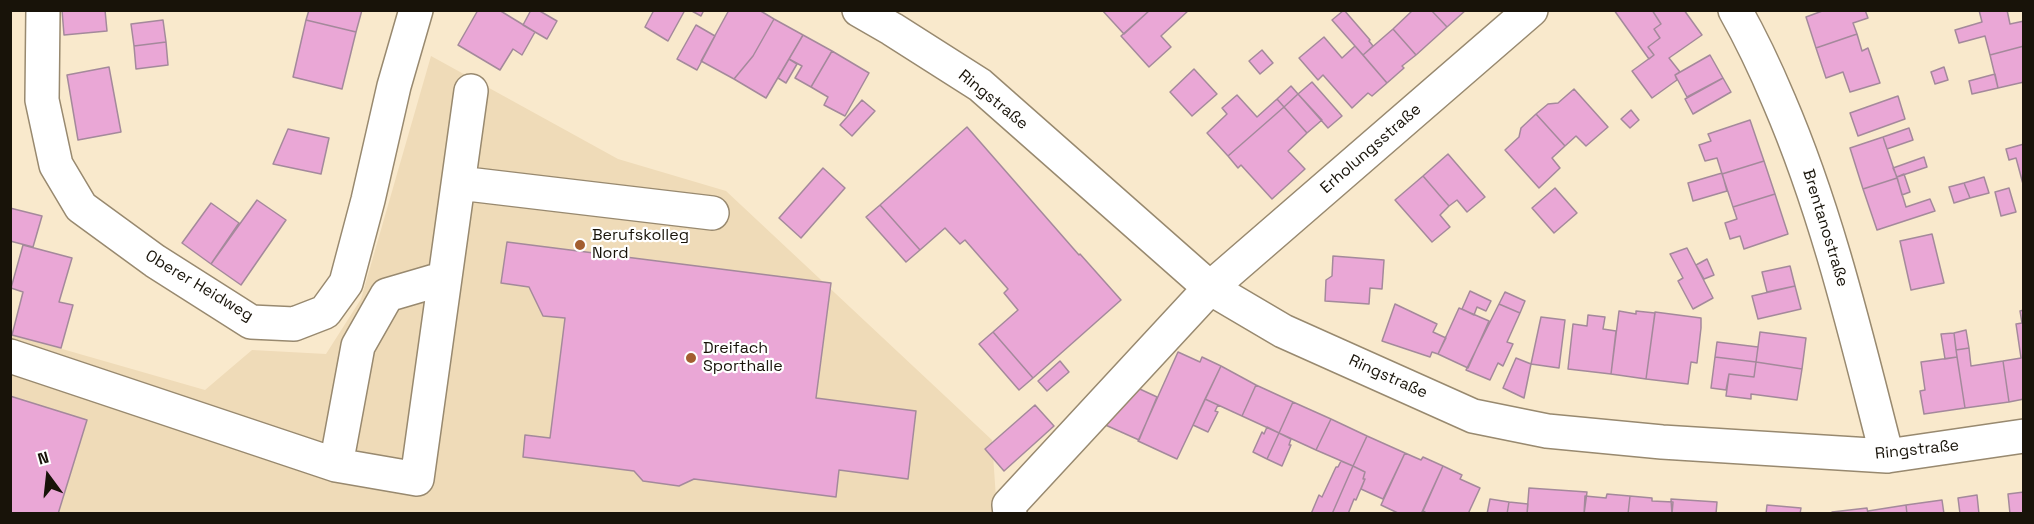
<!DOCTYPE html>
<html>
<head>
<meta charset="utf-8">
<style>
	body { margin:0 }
	#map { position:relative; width:2034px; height:524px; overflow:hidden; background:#f9e9cc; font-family:"Space Grotesk",sans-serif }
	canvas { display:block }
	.frame { position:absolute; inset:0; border:12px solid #181309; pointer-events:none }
	.north { position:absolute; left:18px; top:446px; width:60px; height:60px; -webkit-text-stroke:4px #fff; paint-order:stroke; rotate:345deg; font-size:16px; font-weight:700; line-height:24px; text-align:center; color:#181309 }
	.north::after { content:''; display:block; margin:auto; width:21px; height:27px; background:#181309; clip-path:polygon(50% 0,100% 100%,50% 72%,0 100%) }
</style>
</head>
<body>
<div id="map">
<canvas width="2034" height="524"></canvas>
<div class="frame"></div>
<div class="north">N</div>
</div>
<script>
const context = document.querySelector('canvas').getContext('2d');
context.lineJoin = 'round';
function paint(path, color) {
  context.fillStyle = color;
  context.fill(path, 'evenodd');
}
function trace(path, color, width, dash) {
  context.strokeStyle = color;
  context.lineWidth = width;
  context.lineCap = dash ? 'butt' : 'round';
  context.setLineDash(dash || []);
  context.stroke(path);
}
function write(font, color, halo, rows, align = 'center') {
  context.font = font + ' "Space Grotesk",sans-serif';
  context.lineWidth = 4.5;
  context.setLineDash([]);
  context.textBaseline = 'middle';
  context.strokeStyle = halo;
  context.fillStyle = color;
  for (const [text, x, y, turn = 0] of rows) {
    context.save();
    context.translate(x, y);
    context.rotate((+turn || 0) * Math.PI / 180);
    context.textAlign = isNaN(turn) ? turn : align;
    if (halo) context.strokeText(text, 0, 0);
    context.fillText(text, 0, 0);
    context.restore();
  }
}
paint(new Path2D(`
	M431,56L618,159L726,191L992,440L997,513H11L10,334L205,390L252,350L326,354L361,299Z`), '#efdbb8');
const building = new Path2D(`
	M62,10H105L107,31L64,35Z
	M309,10H362L356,32L306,20Z
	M478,10H499L535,32L522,55L513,49L500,70L458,45Z
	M531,10H538L557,21L547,39L523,25Z
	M654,10H685L668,41L645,27Z
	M690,10H704L701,16Z
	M729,10H759L774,19L753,56L734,79L701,61Z
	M1102,10H1150L1124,34Z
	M1150,10H1189L1161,36L1171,47L1149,67L1121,36Z
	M1344,10L1370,40L1369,41L1373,46L1363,55L1332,20Z
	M1413,10H1431L1447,27L1416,55L1393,29Z
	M1431,10H1466L1447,27Z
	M1614,10H1652L1661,24L1654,29L1660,38L1648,47L1654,55L1649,59Z
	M1652,10H1684L1702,35L1669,58L1680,72L1675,75L1677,80L1652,98L1632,71L1654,55L1648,47L1660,38L1654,29L1661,24Z
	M1825,10H1865L1868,18L1853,23L1857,34L1816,48L1806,17Z
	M1979,10H2007L2010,24L2024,21V46L1990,55L1985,36L1959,43L1955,30L1982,22Z
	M774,19L803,35L766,98L734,79L753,56Z
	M163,20L166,42L134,46L131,24Z
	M306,20L356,32L342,89L293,77Z
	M696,25L715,36L697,70L677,59Z
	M1393,29L1416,55L1402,66L1404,68L1387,83L1363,55Z
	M1857,34L1862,51L1868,48L1880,83L1850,92L1843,72L1826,78L1816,48Z
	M803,35L832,51L811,87L795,78L802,66L789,59Z
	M1324,37L1342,58L1355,46L1387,83L1372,96L1368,93L1352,108L1323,75L1318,80L1299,58Z
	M166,42L168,65L136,69L134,46Z
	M2024,46V82L1998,88L1990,55Z
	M1262,50L1273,63L1260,74L1249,61Z
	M832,51L869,73L845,116L824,105L828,97L811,87Z
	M1710,55L1723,78L1687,97L1675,75Z
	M789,59L797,64L786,83L778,78Z
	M109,67L121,132L78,140L67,75Z
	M1944,67L1948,80L1935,84L1931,72Z
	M1194,69L1217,94L1192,116L1170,92Z
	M1995,74L1998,88L1972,94L1969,81Z
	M1723,78L1731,92L1693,114L1685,99Z
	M1312,82L1342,116L1328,128L1298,94Z
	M1291,86L1298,94L1284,107L1277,99Z
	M1574,89L1608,127L1586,146L1576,136L1565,146L1536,114L1548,104L1558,103Z
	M1298,94L1322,120L1307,133L1284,107Z
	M1237,95L1257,117L1277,99L1284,107L1228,156L1207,133L1227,114L1222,108Z
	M1898,96L1905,119L1858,136L1850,113Z
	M862,100L875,111L852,136L840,125Z
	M1284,107L1307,133L1288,151L1305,169L1272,199L1241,165L1238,168L1228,156Z
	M1631,110L1639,120L1630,128L1621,119Z
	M1536,114L1565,146L1552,158L1560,168L1539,188L1505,150L1519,137L1521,128Z
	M1750,120L1764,161L1722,174L1717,158L1705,161L1699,145L1711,141L1708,134Z
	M967,127L1079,255L1080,254L1121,300L1033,378L993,332L1018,310L1004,293L1008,289L965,240L960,244L945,228L920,250L880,205Z
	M1909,128L1913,140L1887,149L1883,137Z
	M288,129L329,138L321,174L273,164Z
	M1883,137L1897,178L1863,189L1850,148Z
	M2024,144V184H2023L2016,158L2009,160L2006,149Z
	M1448,154L1485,197L1467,212L1457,200L1449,206L1423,176Z
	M1924,157L1927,167L1897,177L1893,168Z
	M1764,161L1775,194L1733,207L1722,174Z
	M823,168L845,188L801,238L779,218Z
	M1722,173L1727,191L1693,201L1688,183Z
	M1904,174L1910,192L1902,195L1897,177Z
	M1423,176L1449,206L1440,215L1450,227L1432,242L1395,200Z
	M1984,177L1989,193L1970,198L1964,183Z
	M1897,178L1906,207L1930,199L1935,211L1877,230L1863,189Z
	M1964,183L1970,198L1954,203L1949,187Z
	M1555,188L1577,213L1554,233L1532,208Z
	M2009,188L2016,212L2001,216L1995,192Z
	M1775,194L1788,234L1744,249L1740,236L1730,239L1725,223L1737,219L1733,207Z
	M257,200L286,220L241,285L211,264Z
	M211,203L239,223L211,264L182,243Z
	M880,205L920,250L906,262L866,217Z
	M10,208L42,216L33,247L10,241Z
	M1932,234L1944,283L1911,290L1900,241Z
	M507,242L831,283L816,398L916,411L908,479L839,470L836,497L694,479L679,486L643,481L634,471L523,457L525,435L550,438L565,318L543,316L529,287L501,283Z
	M23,245L72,258L59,302L73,305L61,348L12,335L23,292L11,288Z
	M1687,248L1713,298L1693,309L1678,281L1683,278L1670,254Z
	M1333,256L1384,260L1382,289L1370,288L1369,304L1325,301L1326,280L1332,276Z
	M1707,259L1714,275L1704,279L1696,265Z
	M1790,266L1795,286L1767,292L1762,272Z
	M1795,286L1801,309L1758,319L1752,296Z
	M1470,291L1491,301L1486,311L1477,307L1474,315L1462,309Z
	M1505,292L1525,301L1520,313L1499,304Z
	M1395,304L1437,324L1433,332L1446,338L1438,354L1432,352L1430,357L1382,341Z
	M1499,304L1520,313L1507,342L1513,344L1503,366L1498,363L1490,380L1466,370Z
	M1459,308L1489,321L1468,368L1438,354Z
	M2024,310V399L2009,402L2003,361L2021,358L2016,324L2022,323L2020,311Z
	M1619,311L1636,314V311L1655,313L1646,379L1611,374Z
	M1655,312L1701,318V328L1697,363L1691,362L1688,384L1646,379Z
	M1588,315L1605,317L1603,329L1616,331L1611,374L1568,369L1573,324L1587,326Z
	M1541,317L1565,320L1559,368L1531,364Z
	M1966,330L1969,348L1956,350L1954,333Z
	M993,332L1033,378L1019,390L979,344Z
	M1760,332L1806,338L1802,369L1756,362Z
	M1954,333L1957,357L1945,359L1941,334Z
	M1717,342L1758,347L1756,362L1715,357Z
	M1969,348L1971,366L2003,361L2009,402L1965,408L1956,350Z
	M1178,352L1200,362L1202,357L1221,366L1177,459L1138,441Z
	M1715,357L1756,362L1754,377L1729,374L1726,390L1711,388Z
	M1957,357L1965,408L1924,414L1920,391L1925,390L1921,362Z
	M1516,358L1531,364L1524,398L1503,388Z
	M1060,361L1069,372L1047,391L1038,381Z
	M1756,362L1802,369L1797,400L1751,394V399L1726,396L1729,374L1754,377Z
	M1221,366L1256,385L1242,416L1205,399Z
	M1129,384L1157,397L1139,440L1101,423Z
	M1256,385L1293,402L1279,433L1242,416Z
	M10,396L87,420L58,514H10Z
	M1205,399L1218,405L1215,411L1218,412L1208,432L1193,425Z
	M1293,402L1331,419L1316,450L1279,433Z
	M1035,405L1054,426L1004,471L985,449Z
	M1331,419L1367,436L1353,466L1316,450Z
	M1267,427L1279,433L1267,459L1253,452L1262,432L1264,434Z
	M1279,433L1291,439L1289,445H1291L1282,466L1267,459Z
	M1367,436L1405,453L1383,499L1361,489L1365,479H1363L1365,472L1353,466Z
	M1405,453L1421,460L1423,457L1443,466L1421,514H1400L1381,505Z
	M1341,461L1353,466L1332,514H1311L1319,495L1322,497L1336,467H1338Z
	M1353,466L1365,472L1363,479H1365L1356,500L1354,499L1348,514H1332Z
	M1443,466L1462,475L1460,479L1480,488L1468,514H1428L1423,511Z
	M1529,488L1587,492L1584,514H1527Z
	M2024,492V514H2010L2008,494Z
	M1607,494L1630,496L1628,514H1584L1585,496L1606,498Z
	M1977,495L1979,514H1960L1958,498Z
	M1630,496L1652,498V501L1673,502L1672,514H1628Z
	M1490,499L1509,502L1507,514H1487Z
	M1671,499L1717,502L1716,514H1672Z
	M1942,500L1944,514H1907L1906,505Z
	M1509,502L1528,504L1527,514H1507Z
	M1767,505L1801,508L1800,514H1766Z
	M1906,505L1907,514H1868V511Z
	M1867,508L1868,514H1831L1832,512Z`);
paint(building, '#eaa7d6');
trace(building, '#a4899b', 1.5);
const minor = new Path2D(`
	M43,10L42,100L56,165L81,207L155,261L251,322L294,324L325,312L346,283L368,200L394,86L416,10
	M859,10L892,29L980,85L1210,288L1283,331L1473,416L1547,431L1662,442L1887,456L2024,436
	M1735,10C1752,40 1766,70 1779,101C1828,215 1856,336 1887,456
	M459,183L712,213
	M10,356L336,465L417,479L471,91
	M336,465L358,346L387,295L445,278
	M1010,514L1009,505L1210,288L1531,10`);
trace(minor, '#98896f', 36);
trace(minor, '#fff', 33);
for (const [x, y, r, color] of [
	[580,245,6,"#a35e30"],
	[691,358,6,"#a35e30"]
]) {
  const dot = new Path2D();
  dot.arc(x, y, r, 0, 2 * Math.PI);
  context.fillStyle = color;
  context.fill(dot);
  trace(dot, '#fff', 2);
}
write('16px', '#181309', '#fff', [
	["Ringstraße",993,100,39],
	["Erholungsstraße",1371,149,-41],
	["Brentanostraße",1825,228,73],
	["Oberer Heidweg",199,286,31],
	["Ringstraße",1388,377,24],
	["Ringstraße",1917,450,-6]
]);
write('16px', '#181309', '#fff', [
	["Berufskolleg",592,236],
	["Nord",592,254],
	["Dreifach",703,349],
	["Sporthalle",703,367]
], 'left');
</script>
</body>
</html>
